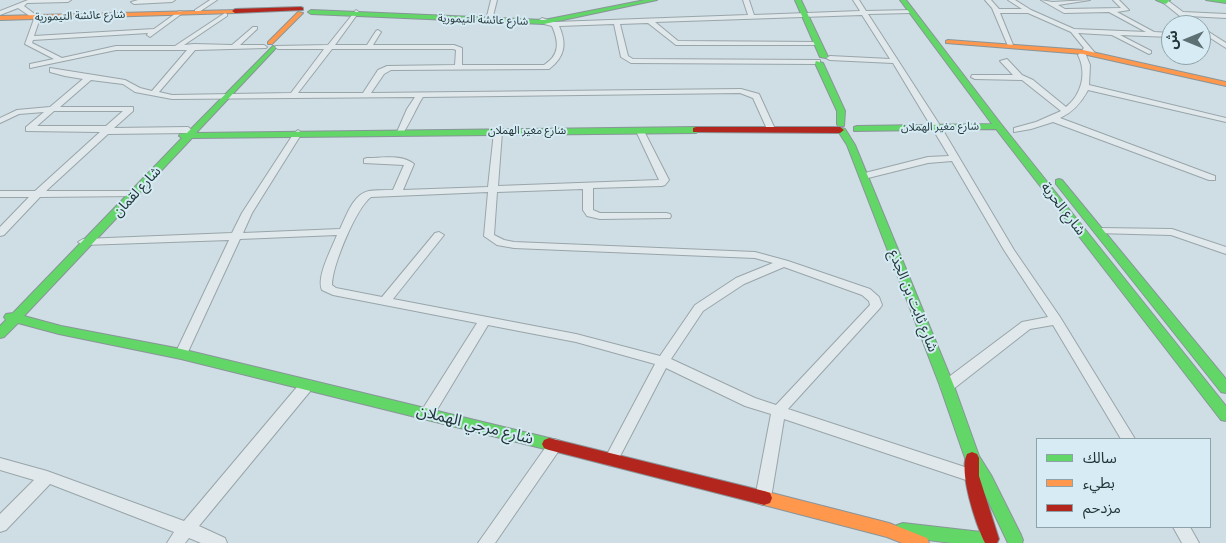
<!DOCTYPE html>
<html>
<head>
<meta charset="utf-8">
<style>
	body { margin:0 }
	#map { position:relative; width:1226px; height:543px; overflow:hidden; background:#cfdee4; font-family:"IBM Plex Serif","Noto Sans Arabic",serif }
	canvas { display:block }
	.legend { position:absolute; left:1036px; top:438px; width:175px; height:90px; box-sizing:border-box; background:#d6ebf4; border:1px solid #8da3a9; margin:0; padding:6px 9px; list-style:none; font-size:15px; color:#203638 }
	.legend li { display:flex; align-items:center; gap:10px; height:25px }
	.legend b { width:25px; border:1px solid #8da3a9 }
	.north { position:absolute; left:1161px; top:15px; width:50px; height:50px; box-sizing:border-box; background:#d6ebf4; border:1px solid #8da3a9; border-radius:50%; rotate:270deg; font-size:14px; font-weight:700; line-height:20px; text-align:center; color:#203638 }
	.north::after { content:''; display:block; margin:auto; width:18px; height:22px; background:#5d7174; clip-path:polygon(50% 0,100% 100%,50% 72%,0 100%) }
</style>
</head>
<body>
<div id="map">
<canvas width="1226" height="543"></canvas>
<ul class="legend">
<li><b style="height:6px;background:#63d668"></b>سالك</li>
<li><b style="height:6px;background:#ff974d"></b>بطيء</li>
<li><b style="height:6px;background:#b3261e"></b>مزدحم</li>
</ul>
<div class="north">ش</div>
</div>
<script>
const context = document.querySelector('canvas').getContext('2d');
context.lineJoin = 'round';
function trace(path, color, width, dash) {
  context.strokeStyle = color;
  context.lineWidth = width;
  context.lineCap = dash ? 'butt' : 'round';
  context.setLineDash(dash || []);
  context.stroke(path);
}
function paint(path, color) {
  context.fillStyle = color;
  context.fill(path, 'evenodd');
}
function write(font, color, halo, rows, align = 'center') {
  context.font = font + ' "IBM Plex Serif","Noto Sans Arabic",serif';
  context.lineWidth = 4;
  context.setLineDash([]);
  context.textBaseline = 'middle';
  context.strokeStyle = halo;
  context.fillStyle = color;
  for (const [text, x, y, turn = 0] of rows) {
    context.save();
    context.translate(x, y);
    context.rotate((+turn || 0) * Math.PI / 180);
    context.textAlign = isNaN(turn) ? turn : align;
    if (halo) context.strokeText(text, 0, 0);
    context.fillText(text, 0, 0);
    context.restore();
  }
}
const street = new Path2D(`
	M28,0H71L68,2L27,3L24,6L40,18L34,36L154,29L179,11L184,12L150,37L147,35L148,33L33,40L32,43L62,58L116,46H175L225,13L227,14V16L184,45L194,44L232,45L253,27H257V29L240,45H264L267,47L266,48L195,50L159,92L172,95L291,93L324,49H278L275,47L276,46L328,45L356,10L359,12L335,45H367L376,31L378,30L381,32L373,45H454L462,48V65H544C560,55 559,42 552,26L544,24L539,20L542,18L555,22L748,15L743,0H749L754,15L860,11L853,0H859L866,11L913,10L914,11L911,13L868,14L941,127L1014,250L1060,317L1135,439H1121L1053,325L1030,329L952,390L947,391L942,390L940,386L942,382L1022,322L1048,317L1004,250L952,161L928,163L864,179L859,176L861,174L928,157L949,156L893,63L830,60L826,58L830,56L890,59L862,15L655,22L678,41L819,42V44L817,45H676L648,23L620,24L628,56L633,59L820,60V64H817L631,63L621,57L614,24L559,26C567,44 565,57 549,69L391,70L384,74L371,93L741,89L759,94L775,129L771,132L767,129L753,98L740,93L423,97C418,104 406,132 401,135L397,132L407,109L415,97L172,99L135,92L123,84L91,80L60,107H133V111L114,128L188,127L192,130L188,133L108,134L46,191H134L137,192L139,194L137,196L40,197L4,235L0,236V227L29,197H0V191H35L100,132L26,131V127L44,112L19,114L0,123V118L17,110L50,107L83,79L65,76L50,72V68L125,80L140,88L152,91L187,50H116L30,68V64L54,59L25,44L34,19L18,8L0,15V11ZM332,49H453L456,50L455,65L387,66L378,70L363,93H298ZM54,111H123L106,126H37Z
	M138,0H175L172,2L134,4L131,2Z
	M210,0H217L199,12H195V10Z
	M491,0H497L492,20L489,22L486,20Z
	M985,0H991L999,9H1022L1008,0H1015L1031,10L1074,29L1146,32L1109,12L1064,13L1041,0L1052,2L1090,0L1058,5L1065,9L1121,8L1113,0H1119L1129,10L1117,12L1154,32L1171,33V37L1120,35L1151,51V53L1149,54L1112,35L1078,33L1095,53L1092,55L1088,52L1086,55L1090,65L1089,85L1226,118V122L1088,90C1081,103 1073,112 1060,118L1215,176V180H1209L1053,122L1031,129L1014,132V128L1036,122L1061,111L1022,80L975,79L971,77L972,75H1013L1000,61L1007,59L1022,75L1033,80L1066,107C1082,94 1087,73 1078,55L1084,48L1071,32L1028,13H1000L1013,45L1008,46L992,8Z
	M1160,0H1167L1183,12L1226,14V18L1188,16L1198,25H1191Z
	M1201,27L1226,43V48L1201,32Z
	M640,128L644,131L669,180L665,185L662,186L593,188V210L600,213H666L670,214L671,216L670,218L600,219L587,216L583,210V189L497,192L494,235L504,240L514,242L755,252L788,261L870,289L879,297L882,305L880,308L788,409L980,472L983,477L980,482L975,483L784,419L771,498L769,503L763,505L757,503L755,498L771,414L745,406L666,368L616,464L611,466L606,464L604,460L655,364L576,342L488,325L432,418L427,419L422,418L420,414L422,410L477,323L333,295L322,290C316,277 332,248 337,235L240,239L187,354L186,357H176L175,354L229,240L83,245L78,242L83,239L232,233L242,213L294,133L298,130L302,133L252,213L243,233L340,229C346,217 353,194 369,191C376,190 385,190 393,190L404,165L364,163V159L367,158C381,158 402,154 414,164L403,190L488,187L494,132L498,129L502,132L498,186L659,180L636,131ZM488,192L484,236L497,245L514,248L755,258L773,263L736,278L695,305L660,356L576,334L393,299L444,235L439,232L435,233L382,297L336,288L332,285C332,266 356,208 371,197ZM784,267L862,295L869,301L870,305L776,405L755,398L671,359L703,311L744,284Z
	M1099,228L1172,229L1226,247V254L1171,235L1095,233L1094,231Z
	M307,380L312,381L314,385L312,389L199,526L225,538L227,543H201L189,538L185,543H167L174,532L50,484L6,530L0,532V514L34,480L0,470V458L47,471L184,521L302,381Z
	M555,439L560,441L562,445L560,449L495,543H478L550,441Z
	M1173,527H1190L1199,543H1182Z`);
const fast = new Path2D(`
	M645,0H657L544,24L311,14L308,12L311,10L544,20Z
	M795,0H801L828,57L826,58L820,57Z
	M900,0H906L1001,124L1226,406V421L1221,420L996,129L854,131V127L857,126L992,124Z
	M1156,0H1170L1166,4Z
	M1206,0H1226V3Z
	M273,46L275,47V49L196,133L696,127L700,130L696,133L192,138L24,316L61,326L181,349L549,438L554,440L556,444L554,448L549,450L181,359L59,334L18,323L4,337L0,338V326L6,320L4,317L6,314L13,313L182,138L179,136L180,134L187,133Z
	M816,61L823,63L845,111L844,126H838L837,124V111L815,63Z
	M842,128L845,129L855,145L954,386L979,456L991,475L1021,535L1023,540L1022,543H1008L980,484L965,458L940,386L859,176L847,145L838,131Z
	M1059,179L1062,180L1226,379V393L1221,392L1056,184V180Z
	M903,523L990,533L996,535L998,540L997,543H952L903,537L897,535L895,530L897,525Z`);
const slow = new Path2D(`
	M237,10V12L235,13L0,20V16Z
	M298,12L303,13L272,44H268V42Z
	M948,40L1083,50L1226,82V86L1083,54L946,43V41Z
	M764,491L889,523L927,538L929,543H902L887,537L764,505L758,503L756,498L758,493Z`);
const jam = new Path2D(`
	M301,7L303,8V10L235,13L232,11L235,9Z
	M696,127H840L844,130L840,133L693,132V128Z
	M549,438L764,491L770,493L772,498L770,503L764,505L549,450L544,448L542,444L544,440Z
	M972,452L977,454L979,458V476L999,539L997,543H985C976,525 958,471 967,454Z`);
trace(street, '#98a5a9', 2);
trace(fast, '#889599', 2);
trace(slow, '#889599', 2);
trace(jam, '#889599', 2);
paint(street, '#e0e8ec');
paint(fast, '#63d668');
paint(slow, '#ff974d');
paint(jam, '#b3261e');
write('11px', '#203638', '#d6ebf4', [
	["شارع عائشة التيمورية",80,16,-2],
	["شارع عائشة التيمورية",483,20,2],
	["شارع مغير الهملان",940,127,-1],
	["شارع مغير الهملان",527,131]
]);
write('14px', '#203638', '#d6ebf4', [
	["شارع لقمان",137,192,-47],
	["شارع الحرية",1063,209,52],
	["شارع ثابت بن الجذع",913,301,68]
]);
write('16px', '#203638', '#d6ebf4', [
	["شارع مرجي الهملان",475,425,14]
]);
</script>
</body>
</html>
